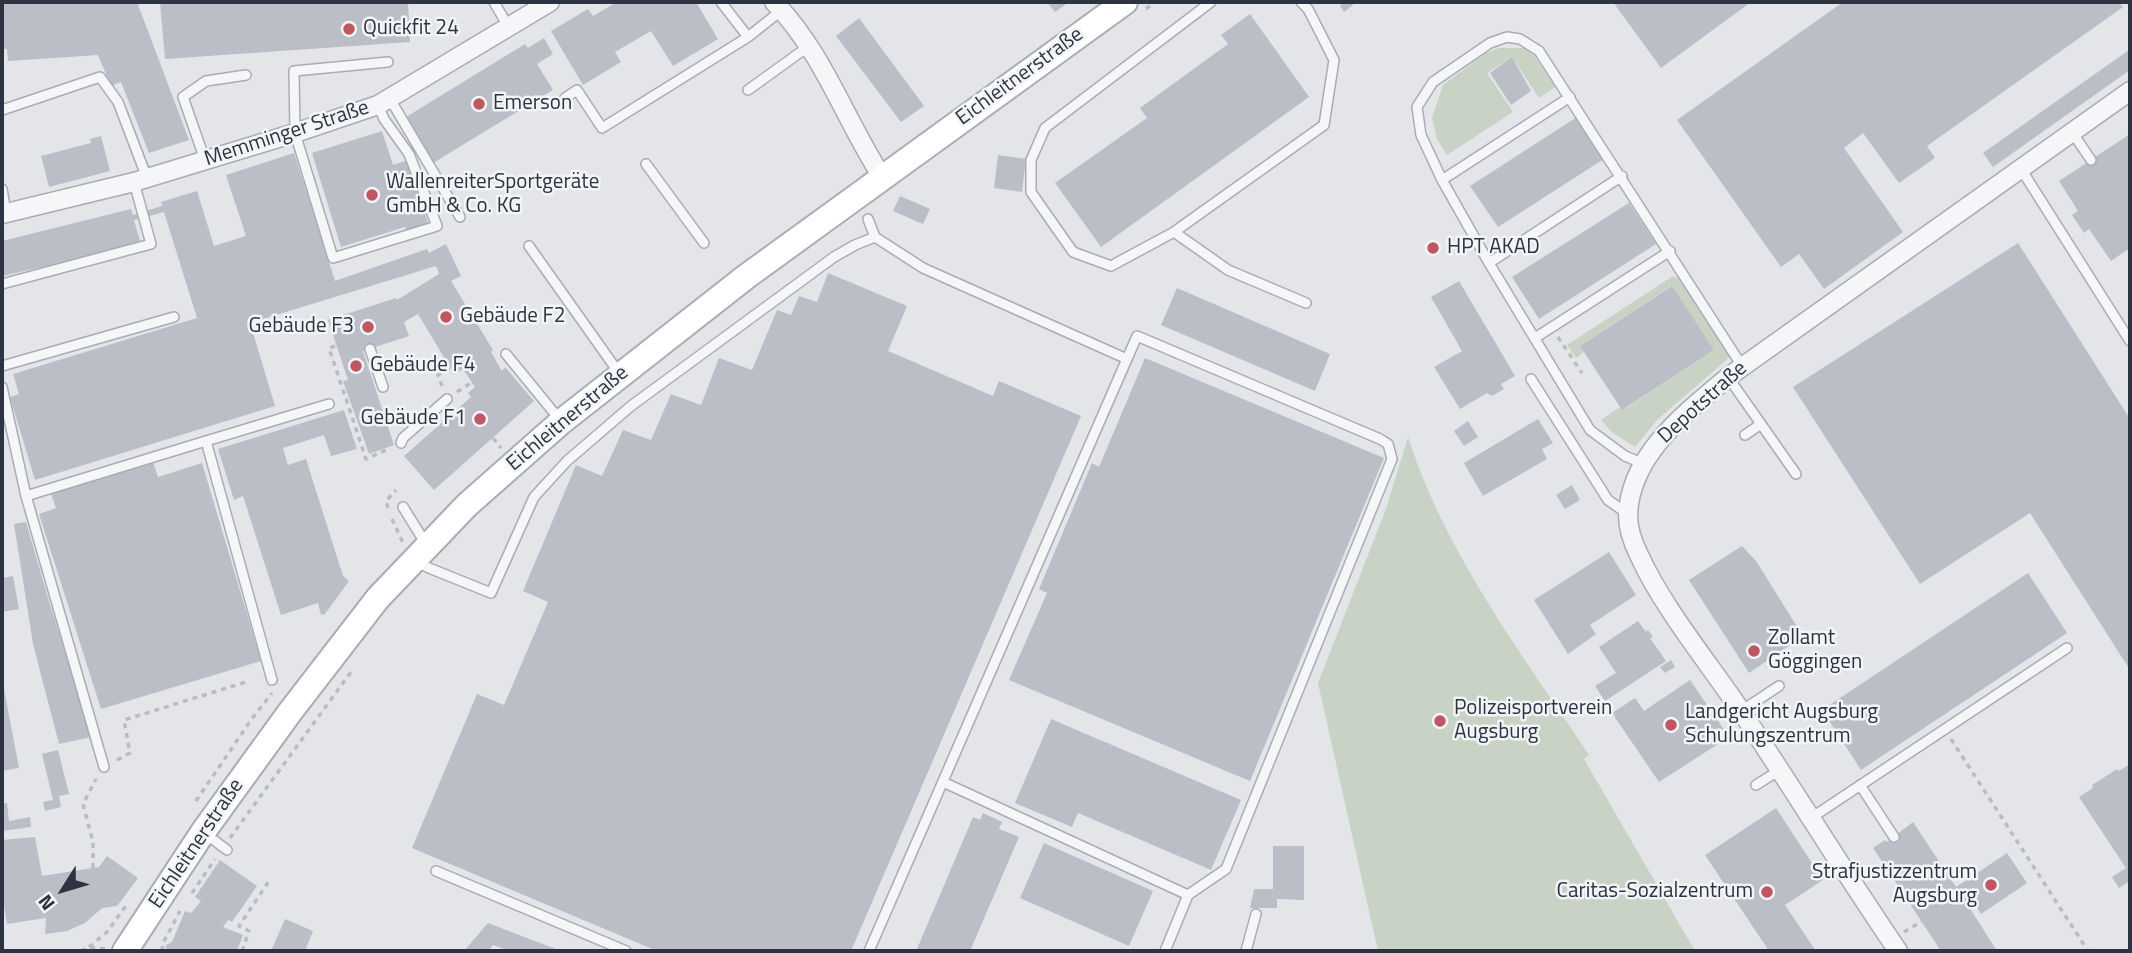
<!DOCTYPE html>
<html>
<head>
<meta charset="utf-8">
<style>
	body { margin:0 }
	#map { position:relative; width:2132px; height:953px; overflow:hidden; background:#e3e5e9; font-family:"Titillium Web",sans-serif }
	canvas { display:block }
	.frame { position:absolute; inset:0; border:4px solid #2d3340; pointer-events:none }
	.north { position:absolute; left:28px; top:855px; width:70px; height:70px; -webkit-text-stroke:5px #f2f4f7; paint-order:stroke; rotate:233deg; font-size:19px; font-weight:700; line-height:28px; text-align:center; color:#2d3340 }
	.north::after { content:''; display:block; margin:auto; width:24px; height:32px; background:#2d3340; clip-path:polygon(50% 0,100% 100%,50% 72%,0 100%) }
</style>
</head>
<body>
<div id="map">
<canvas width="2132" height="953"></canvas>
<div class="frame"></div>
<div class="north">N</div>
</div>
<script>
const context = document.querySelector('canvas').getContext('2d');
context.lineJoin = 'round';
function paint(path, color) {
  context.fillStyle = color;
  context.fill(path, 'evenodd');
}
function trace(path, color, width, dash) {
  context.strokeStyle = color;
  context.lineWidth = width;
  context.lineCap = dash ? 'butt' : 'round';
  context.setLineDash(dash || []);
  context.stroke(path);
}
function write(font, color, halo, rows, align = 'center') {
  context.font = font + ' "Titillium Web",sans-serif';
  context.lineWidth = 5;
  context.setLineDash([]);
  context.textBaseline = 'middle';
  context.strokeStyle = halo;
  context.fillStyle = color;
  for (const [text, x, y, turn = 0] of rows) {
    context.save();
    context.translate(x, y);
    context.rotate((+turn || 0) * Math.PI / 180);
    context.textAlign = isNaN(turn) ? turn : align;
    if (halo) context.strokeText(text, 0, 0);
    context.fillText(text, 0, 0);
    context.restore();
  }
}
paint(new Path2D(`
	M1499,48H1525L1535,57L1555,87L1539,98L1512,57L1487,73L1513,112L1447,155L1437,139L1432,118L1443,85L1486,53Z
	M1673,276L1682,280L1730,357L1657,420L1635,447L1613,433L1601,420L1620,407L1623,410L1714,350L1671,286L1580,346L1584,352L1576,358L1567,345Z
	M1408,437C1445,553 1522,654 1589,755L1584,759L1695,951H1378L1318,683L1386,509Z`), '#c8d2c5');
paint(new Path2D(`
	M2,2H137L189,140L149,153L121,82L111,86L98,55L8,61L7,49H2Z
	M160,2H408L410,42L165,59Z
	M617,2H696L718,39L673,66L651,31L615,52L621,62L583,85L551,31L588,9L593,16Z
	M1047,2H1069L1055,12Z
	M1342,2H1351L1353,5L1344,12L1340,6Z
	M1613,2H1751L1661,68Z
	M1843,2H2119L2123,7L1927,146L1935,158L1899,183L1863,133L1844,148L1903,232L1824,289L1799,254L1781,267L1677,120Z
	M1250,14L1309,97L1101,247L1055,183L1147,118L1140,108L1228,44L1221,35Z
	M859,18L924,106L901,122L836,36Z
	M544,38L553,54L537,64L553,90L433,163L406,117L525,44L528,48Z
	M2129,50L2130,70L1993,167L1983,153Z
	M1512,57L1531,91L1511,105L1490,73Z
	M1577,117L1604,159L1498,227L1470,186Z
	M382,131L393,165L408,160L429,226L407,232L405,227L341,247L312,153Z
	M2130,134V248L2111,261L2089,229L2084,233L2072,215L2078,211L2059,181Z
	M101,136L110,171L49,187L41,156L91,143L90,139Z
	M294,153L335,281L427,249L429,253L446,244L461,276L451,281L493,350L491,352L502,371L505,367L534,401L434,490L404,456L471,397L468,393L475,387L463,369L454,374L418,314L404,322L409,336L363,351L394,445L369,454L343,381L348,380L328,320L396,298L397,300L439,274L436,266L250,323L275,406L35,480L10,397L19,394L13,374L197,318L164,212L134,220L141,245L2,276V241L131,209L133,215L162,206L161,202L197,191L214,246L246,236L226,175Z
	M998,155L1026,159L1022,192L994,188Z
	M900,196L930,209L923,224L893,211Z
	M1629,203L1656,244L1539,319L1512,277Z
	M2018,243L2130,419V670L2030,513L1920,584L1793,387Z
	M828,273L907,306L888,351L993,396L999,381L1081,416L851,951H657L412,848L477,694L504,705L548,602L523,591L576,465L602,476L623,430L651,440L671,394L701,405L719,358L752,370L777,310L791,315L799,296L817,302Z
	M1459,281L1515,376L1501,384L1504,389L1492,396L1487,393L1460,409L1434,367L1462,351L1431,297Z
	M1672,286L1714,350L1622,410L1580,346Z
	M1177,288L1330,354L1315,391L1161,325Z
	M1145,358L1384,458L1250,781L1009,680L1047,593L1039,589L1092,463L1099,467Z
	M344,410L357,449L331,456L324,435L283,448L288,465L306,459L343,576L349,581L325,614L321,615L318,603L281,615L243,496L234,500L218,449Z
	M1538,419L1553,443L1542,449L1547,459L1483,496L1464,463Z
	M1468,421L1478,437L1464,446L1454,431Z
	M153,462L158,477L202,463L261,661L101,709L39,514L56,508L51,494Z
	M1572,485L1580,500L1565,509L1556,495Z
	M26,522L48,598L92,737L59,744L33,644L14,524Z
	M1742,546L1756,561L1796,625L1801,638L1749,673L1689,580Z
	M1609,552L1636,595L1590,625L1596,634L1568,654L1534,600Z
	M2028,573L2067,633L1861,770L1822,710Z
	M13,576L19,609L2,612V578Z
	M1638,621L1646,632L1648,630L1653,637L1650,638L1666,661L1605,701L1595,686L1616,673L1599,647Z
	M1671,660L1675,667L1665,673L1660,667Z
	M2,678L19,768L2,771Z
	M1690,680L1729,737L1659,782L1612,713L1635,698L1644,711Z
	M1051,719L1241,800L1211,870L1078,813L1072,827L1015,803Z
	M58,750L69,794L59,796L61,807L45,811L43,802L53,800L42,754Z
	M2130,764V881L2119,888L2112,877L2126,868L2079,797L2093,788L2092,785L2117,769L2119,771Z
	M7,803L9,821L30,817L31,827L2,831V804Z
	M1776,808L1823,880L1785,905L1816,951H1769L1705,855Z
	M983,813L1002,822L999,829L1019,837L970,951H923L917,949L973,817L980,820Z
	M1913,822L1956,887L2007,853L2027,883L1981,914L1976,906L1971,910L1997,951H1941L1873,848L1885,840L1887,842Z
	M35,837L42,876L99,867L107,856L138,878L117,906L102,908L85,923L67,931L45,934L46,918L7,924L2,893V840Z
	M1044,843L1153,891L1129,946L1020,898Z
	M1273,846H1304V900L1277,899V908H1250L1254,889H1273Z
	M220,860L257,886L232,922L228,920L223,927L243,935L237,951H167L166,945L172,942L185,911L191,913L201,901L195,897Z
	M285,919L313,931L305,951H271Z
	M488,923L561,951H510L493,945L488,951H464Z`), '#bbbec6');
const service = new Path2D(`
	M494,2L509,28
	M721,2L748,37
	M1211,2L1045,128L1031,160V192L1073,252L1111,266L1174,232L1324,125L1334,60L1308,9L1301,2
	M748,90L809,46
	M565,98L577,90L602,128L748,37L782,10
	M390,99L460,217
	M378,105L384,119L409,154L437,226L333,258L295,133L294,71L388,62
	M2,110L100,77L118,102L147,178
	M2072,132L2091,160
	M205,160L183,97L206,81L246,75
	M646,164L704,243
	M2021,169L2130,341
	M1442,180L1570,97
	M2,189L6,213
	M868,219L875,237L923,268L1127,359
	M1174,232L1228,270L1306,303
	M529,246L619,373
	M1489,263L1622,176
	M2,284L151,244L134,182
	M1535,338L1670,251
	M370,349L383,387
	M506,354L560,420
	M2,366L174,317
	M1728,377L1796,474
	M1531,379L1608,500L1628,514
	M2,387L26,496L104,767
	M1745,435L1761,424
	M206,441L329,404
	M401,443L403,438L447,399
	M1644,464L1625,456L1590,430L1489,263L1442,180L1421,135L1417,107L1433,82L1490,43L1507,37L1520,39L1539,51L1742,366
	M26,496L206,441L272,680
	M403,507L426,544
	M415,561L429,568L491,593L534,497L567,461L631,406L834,257L855,245L875,237
	M1741,711L1779,686
	M1756,785L1780,770
	M1860,785L1894,837
	M1811,818L2067,648
	M203,832L227,850
	M436,871L626,951
	M869,951L1137,336L1380,439L1388,444L1392,459L1226,869L1188,895L943,782
	M1165,951L1188,895
	M1246,951L1256,914`);
const minor = new Path2D(`
	M774,2C824,54 844,118 882,177
	M2,214L134,182L295,133L378,105L550,2
	M1898,951C1844,872 1794,790 1741,711C1708,662 1663,608 1639,555C1633,543 1628,528 1628,515C1630,454 1687,412 1728,377L2130,91`);
const secondary = new Path2D(`
	M125,951L203,832L290,712L378,598L467,505L561,422L747,276L1125,2`);
trace(service, '#a9acb3', 12);
trace(minor, '#a9acb3', 21);
trace(secondary, '#a9acb3', 28);
trace(new Path2D(`
	M1146,9L1155,2
	M1558,337L1582,373
	M335,346L329,348L366,459L388,449
	M442,386L438,375L450,368
	M457,392L471,383
	M493,438L501,448
	M388,508L386,501L396,490
	M392,519L403,543
	M1951,739L2088,951
	M117,760L130,753L124,720L246,682
	M196,801L251,720L272,693
	M230,838L351,672
	M93,868V842L83,804L96,779
	M192,893L215,859
	M1904,932L1922,921
	M89,947L107,932L128,903
	M2,948V951
	M81,951L89,947L106,949
	M162,951L163,943L180,911
	M242,951L249,931L239,926L269,881`), '#b9bcc1', 3.5, [5, 5]);
trace(service, '#f5f6f8', 9);
trace(minor, '#f5f6f8', 18);
trace(secondary, '#fff', 24);
for (const [x, y, r, color] of [
	[349,29,7,"#bf5763"],
	[479,104,7,"#bf5763"],
	[372,195,7,"#bf5763"],
	[1433,248,7,"#bf5763"],
	[446,317,7,"#bf5763"],
	[368,327,7,"#bf5763"],
	[356,366,7,"#bf5763"],
	[480,419,7,"#bf5763"],
	[1754,651,7,"#bf5763"],
	[1440,721,7,"#bf5763"],
	[1671,725,7,"#bf5763"],
	[1991,885,7,"#bf5763"],
	[1767,892,7,"#bf5763"]
]) {
  const dot = new Path2D();
  dot.arc(x, y, r, 0, 2 * Math.PI);
  context.fillStyle = color;
  context.fill(dot);
  trace(dot, '#f2f4f7', 2.5);
}
write('21px', '#2d3340', '#f2f4f7', [
	["Quickfit 24",363,29],
	["Emerson",493,104],
	["WallenreiterSportgeräte",386,183],
	["GmbH & Co. KG",386,207],
	["HPT AKAD",1447,248],
	["Gebäude F2",460,317],
	["Gebäude F3",354,327,"right"],
	["Gebäude F4",370,366],
	["Gebäude F1",466,419,"right"],
	["Zollamt",1768,639],
	["Göggingen",1768,663],
	["Polizeisportverein",1454,709],
	["Augsburg",1454,733],
	["Landgericht Augsburg",1685,713],
	["Schulungszentrum",1685,737],
	["Strafjustizzentrum",1977,873,"right"],
	["Augsburg",1977,897,"right"],
	["Caritas-Sozialzentrum",1753,892,"right"]
], 'left');
write('21px', '#2d3340', '#f2f4f7', [
	["Eichleitnerstraße",1020,77,-36],
	["Memminger Straße",287,134,-18],
	["Depotstraße",1703,403,-42],
	["Eichleitnerstraße",568,419,-40],
	["Eichleitnerstraße",197,844,-56]
]);
</script>
</body>
</html>
